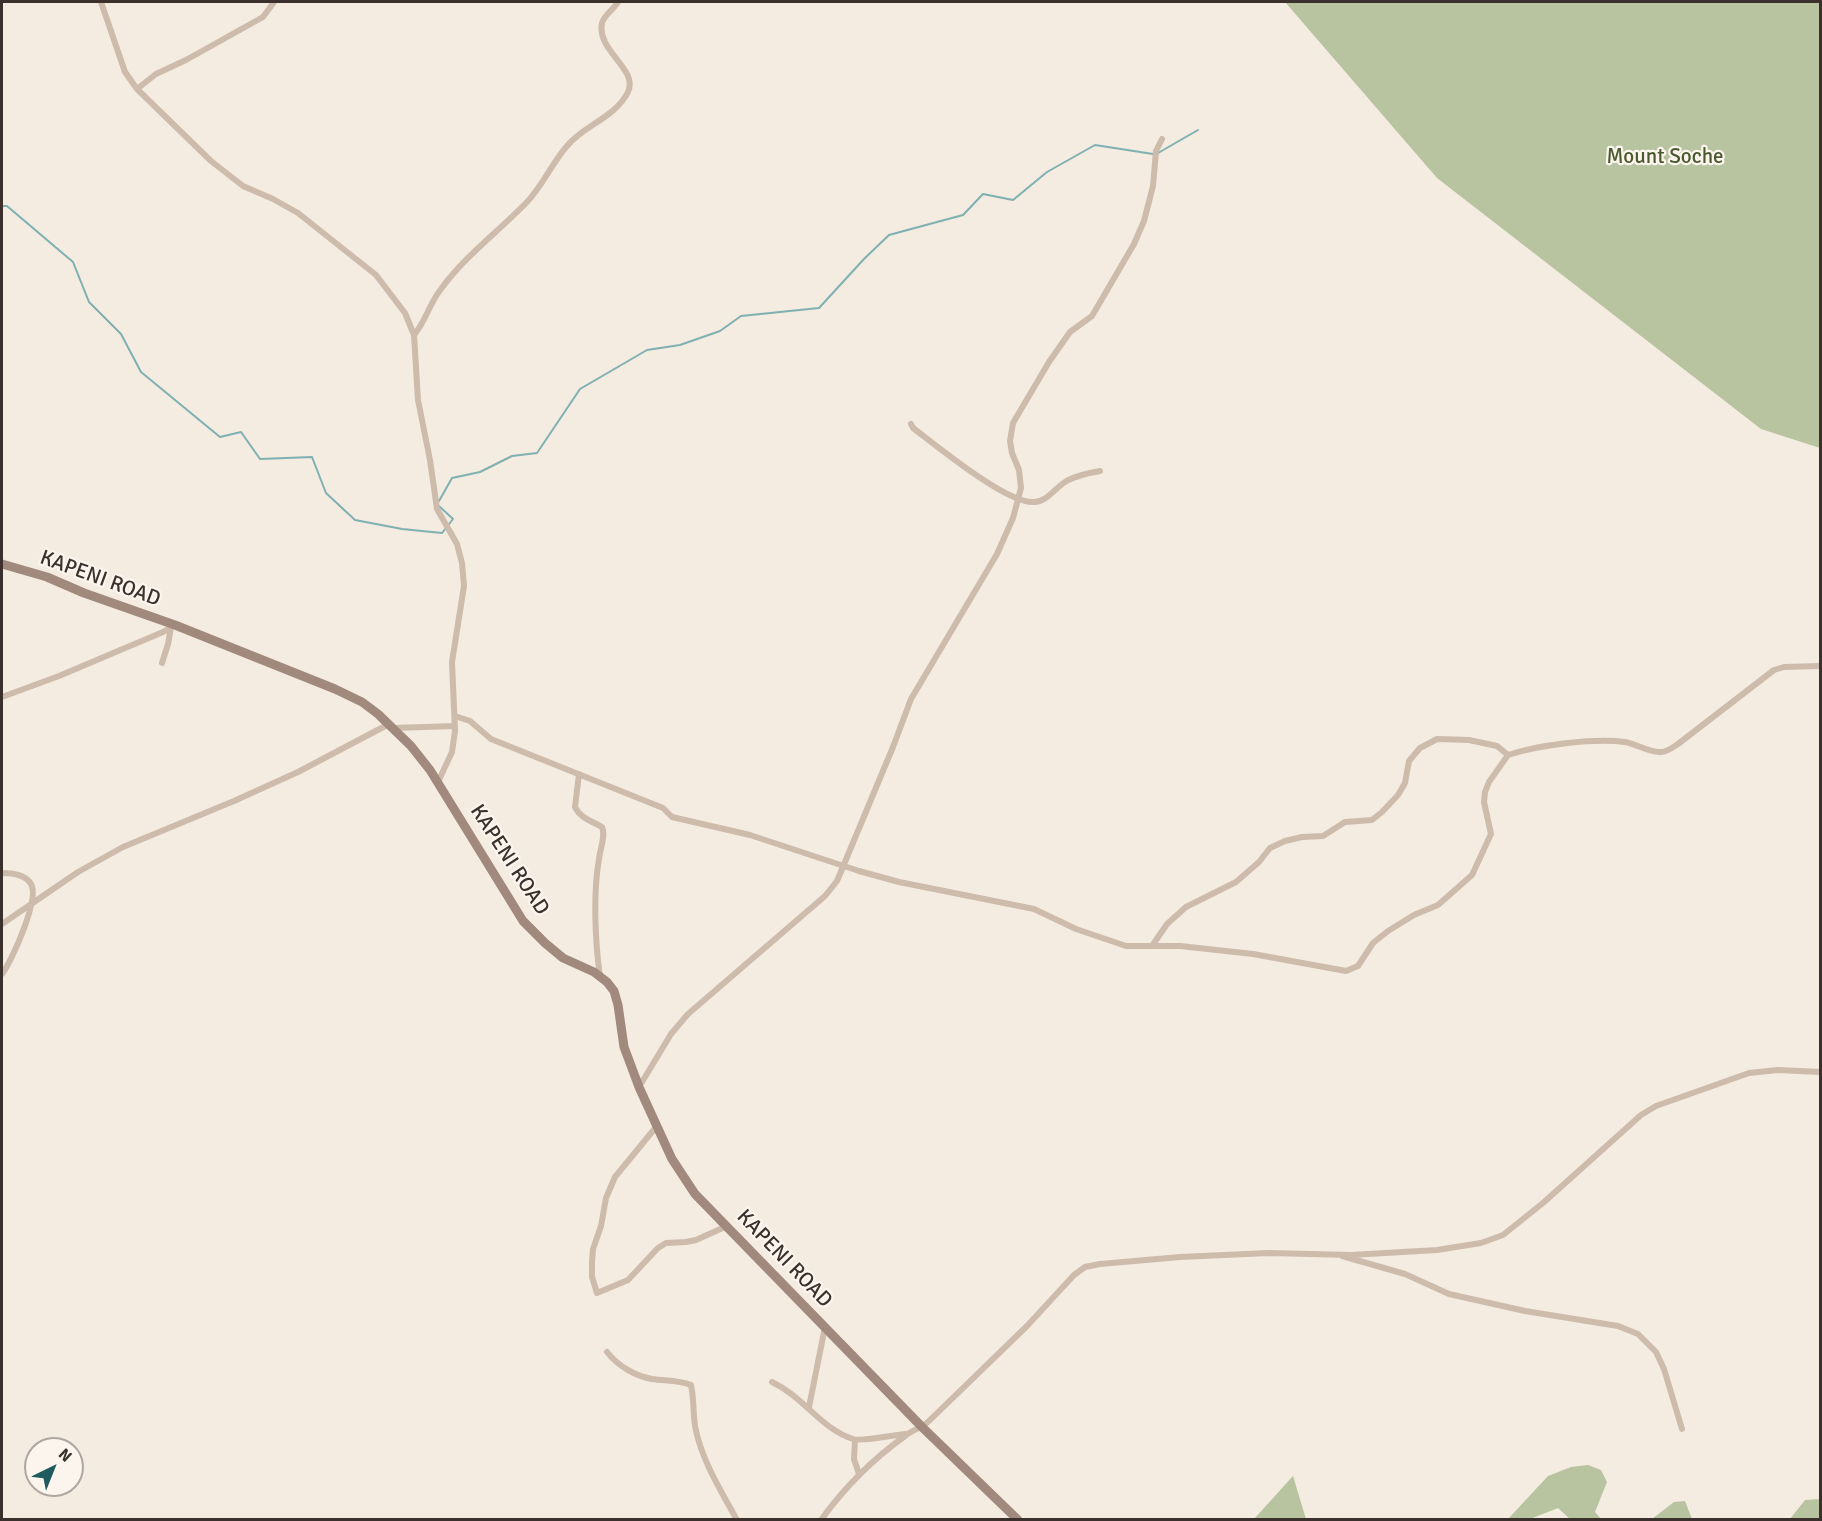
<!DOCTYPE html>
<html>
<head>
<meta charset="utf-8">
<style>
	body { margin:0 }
	#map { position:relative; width:1822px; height:1521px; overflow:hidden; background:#f4ebe1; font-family:Signika,sans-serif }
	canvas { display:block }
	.frame { position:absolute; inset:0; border:3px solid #3b302b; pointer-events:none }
	.north { position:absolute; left:24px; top:1437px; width:60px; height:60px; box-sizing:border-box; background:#fbf5ee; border:2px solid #aea6a0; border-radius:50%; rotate:43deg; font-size:16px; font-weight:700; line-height:24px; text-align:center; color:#3b302b }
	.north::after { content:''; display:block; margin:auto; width:21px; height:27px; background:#1f5a5e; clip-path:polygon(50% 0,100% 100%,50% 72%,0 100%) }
</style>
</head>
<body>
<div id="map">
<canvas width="1822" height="1521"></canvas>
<div class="frame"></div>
<div class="north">N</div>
</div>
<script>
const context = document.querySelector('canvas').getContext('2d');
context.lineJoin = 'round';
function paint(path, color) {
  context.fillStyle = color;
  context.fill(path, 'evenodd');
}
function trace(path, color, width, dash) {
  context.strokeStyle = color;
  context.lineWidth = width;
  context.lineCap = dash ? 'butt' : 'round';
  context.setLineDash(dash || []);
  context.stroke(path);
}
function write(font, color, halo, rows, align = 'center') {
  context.font = font + ' Signika,sans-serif';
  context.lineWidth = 4.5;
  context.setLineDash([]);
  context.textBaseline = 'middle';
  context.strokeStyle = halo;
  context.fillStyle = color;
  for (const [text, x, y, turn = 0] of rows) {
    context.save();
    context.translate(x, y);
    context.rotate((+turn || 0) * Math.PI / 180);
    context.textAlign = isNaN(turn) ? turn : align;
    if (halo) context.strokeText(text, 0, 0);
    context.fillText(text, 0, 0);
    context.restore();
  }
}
paint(new Path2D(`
	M1285,2H1820V448L1761,429L1437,178Z
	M1588,1465L1601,1470L1607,1482L1595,1512L1601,1519H1570L1558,1508L1530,1519H1508L1548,1476L1571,1467Z
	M1293,1476L1306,1519H1254Z
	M1820,1499V1519H1790L1805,1500Z
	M1685,1501L1692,1519H1652L1674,1502Z`), '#b8c4a0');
trace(new Path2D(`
	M1158,153L1198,130
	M2,206H7L73,262L89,302L121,334L141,372L220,437L241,432L260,459L312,457L326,493L355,520L402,529L442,533L453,519L439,506
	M439,501L452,478L480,472L512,456L537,453L580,389L647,350L680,345L720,331L741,316L819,308L864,259L889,235L963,215L983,194L1013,200L1047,172L1095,145L1153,154`), '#7fb0b2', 2);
trace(new Path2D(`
	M101,2L125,72L137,89L211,161L243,186L273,199L298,213L376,275L405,313L414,335L418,400L430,460L437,509L457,544L462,563L464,586L452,662L455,731L452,752L438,782
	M137,89L156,74L186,60L263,17L274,2
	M414,335C426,321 429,304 441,289C465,256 499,231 527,202C543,185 552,163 567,146C584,125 615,118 628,92C639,69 596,51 602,23C604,15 614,9 618,2
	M911,424L913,428C937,446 1007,504 1034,502C1047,502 1055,488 1065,482C1074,476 1089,473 1100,471
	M162,663L168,644L171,627
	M2,697L59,676L163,632L175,625
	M455,716L470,721L491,739L663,808L672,817L750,835L859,871L899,882L1034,909L1076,929L1126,946H1180L1253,954L1346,971L1358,966L1373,943L1388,931L1414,915L1438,905L1472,875L1491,834L1484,802L1485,792L1489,782L1508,755C1538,745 1593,738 1625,742C1637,744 1649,753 1661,752C1668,752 1673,747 1678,744L1774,670L1784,667L1820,666
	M393,728L455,726
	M579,774L575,807C580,818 592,821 602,827C606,836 600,849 599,859C593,893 595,942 600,976
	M2,873C12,873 25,874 31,884C40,898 12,961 2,974
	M2,924L78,872L123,847L234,801L298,772L389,724
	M1152,946L1167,924L1186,907L1236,882L1259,862L1270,848L1285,841L1302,837L1323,836L1345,822L1372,820L1382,812L1398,795L1405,783L1409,761L1420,748L1437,739L1469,740L1497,746L1508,755
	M639,1087L671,1034L688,1014L825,896L837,881L893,747L911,699L997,554L1013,518L1021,488L1019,470L1012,453L1010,441L1013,423L1049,362L1070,332L1092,316L1134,244L1144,221L1153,186L1156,151L1162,139
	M656,1127L615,1177L606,1198L601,1226L593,1249L592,1262V1277L597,1293L628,1280L658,1248L666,1243L686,1242L696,1240L727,1226
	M1342,1256L1405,1274L1449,1294L1525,1311L1618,1326L1638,1334L1656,1352L1664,1369L1682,1429
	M607,1352C618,1366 635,1376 652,1379C666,1381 678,1380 691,1385C694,1399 693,1412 695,1426C701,1459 721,1491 737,1520
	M772,1382C804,1397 821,1429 853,1439C861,1442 894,1435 905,1434
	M809,1407L825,1327
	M855,1440L854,1459L859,1474
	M821,1520C844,1488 873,1459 905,1436C912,1430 922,1428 929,1421L1027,1326L1074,1275L1085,1267L1100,1264L1180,1257L1269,1253L1351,1255L1437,1250L1481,1243L1503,1235L1543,1203L1641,1115L1656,1106L1749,1073L1778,1070L1820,1072`), '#cdbbac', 6);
trace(new Path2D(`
	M2,564L47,577L84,593L175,625L335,689L362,702L378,714L411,746L430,770L523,921L545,943L563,958L594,972L607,982L614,991L618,1005L624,1047L639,1087L672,1159L695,1194L922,1427L1018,1520`), '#a18a7d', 9);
write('21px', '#4a5a2e', '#fbf5ee', [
	["Mount Soche",1665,157]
]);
write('21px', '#3b302b', '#fbf5ee', [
	["KAPENI ROAD",100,579,20],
	["KAPENI ROAD",509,860,57],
	["KAPENI ROAD",784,1259,46]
]);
</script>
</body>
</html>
